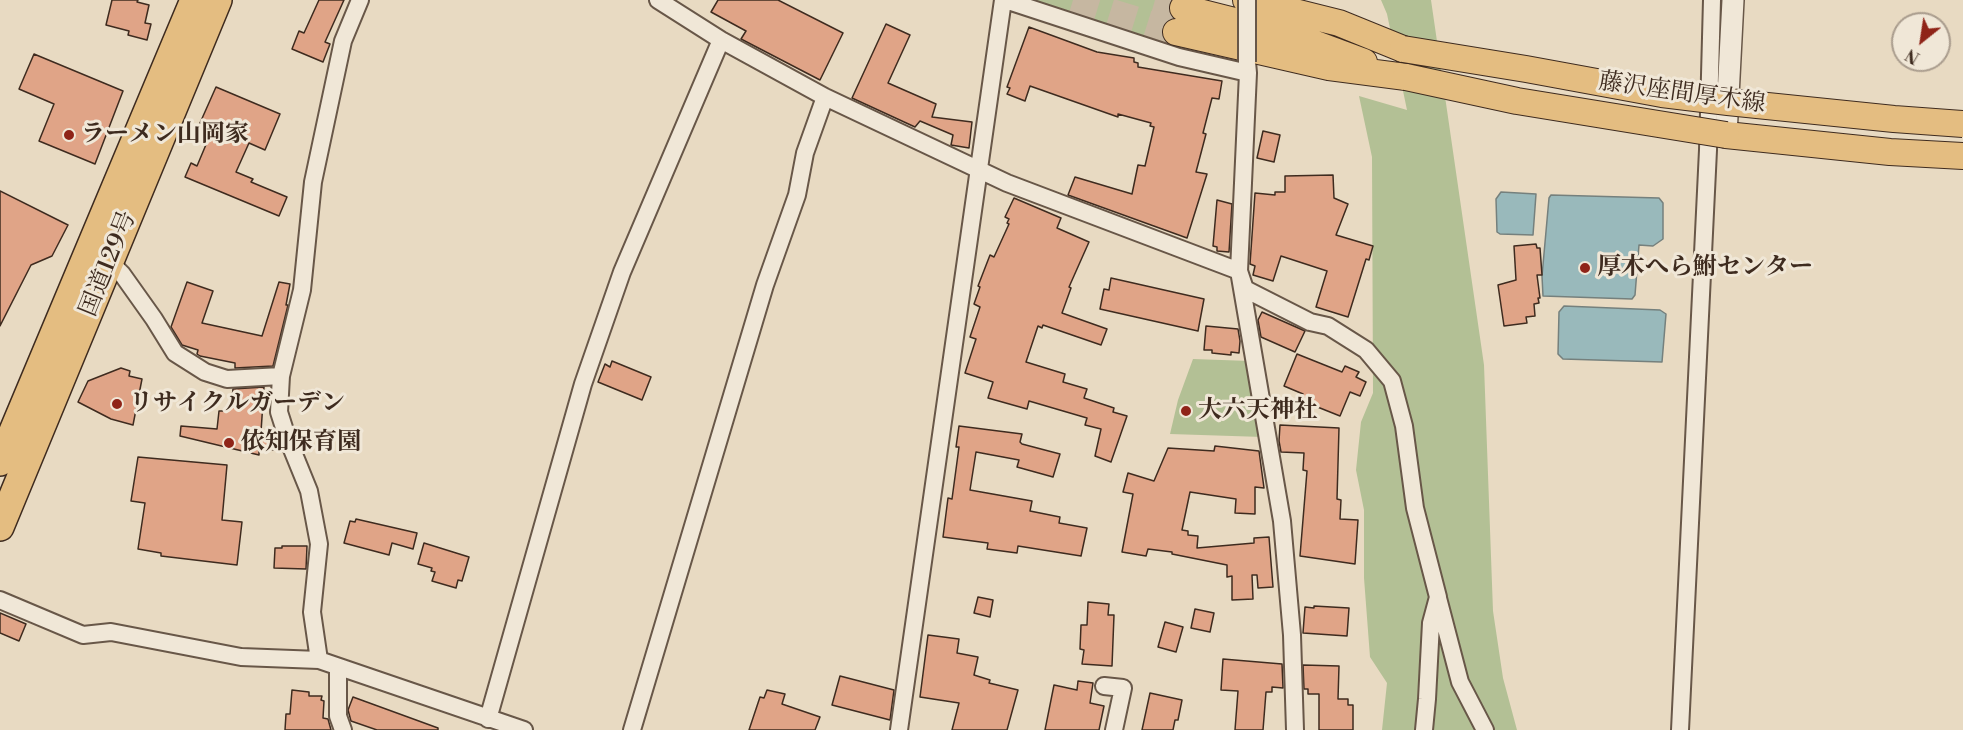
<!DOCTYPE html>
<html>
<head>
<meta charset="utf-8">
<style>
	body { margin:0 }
	#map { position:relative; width:1963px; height:730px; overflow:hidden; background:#e8dac2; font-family:"Libre Bodoni",serif }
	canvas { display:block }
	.north { position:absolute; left:1891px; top:12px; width:60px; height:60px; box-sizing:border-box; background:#f0e7d7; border:2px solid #a99c8d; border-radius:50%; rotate:210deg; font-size:16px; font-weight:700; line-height:24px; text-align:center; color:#3e2b1f }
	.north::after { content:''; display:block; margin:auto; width:21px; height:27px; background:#8f2418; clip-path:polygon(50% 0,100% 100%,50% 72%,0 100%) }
</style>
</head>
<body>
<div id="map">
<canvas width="1963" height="730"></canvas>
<div class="north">N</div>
</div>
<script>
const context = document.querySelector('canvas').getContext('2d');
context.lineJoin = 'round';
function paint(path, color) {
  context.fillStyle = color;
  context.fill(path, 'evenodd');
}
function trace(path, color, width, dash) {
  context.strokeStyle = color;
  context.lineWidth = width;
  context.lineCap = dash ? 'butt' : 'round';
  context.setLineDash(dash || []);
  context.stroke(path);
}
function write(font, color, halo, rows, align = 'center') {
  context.font = font + ' "Libre Bodoni","Noto Serif JP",serif';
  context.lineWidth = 6;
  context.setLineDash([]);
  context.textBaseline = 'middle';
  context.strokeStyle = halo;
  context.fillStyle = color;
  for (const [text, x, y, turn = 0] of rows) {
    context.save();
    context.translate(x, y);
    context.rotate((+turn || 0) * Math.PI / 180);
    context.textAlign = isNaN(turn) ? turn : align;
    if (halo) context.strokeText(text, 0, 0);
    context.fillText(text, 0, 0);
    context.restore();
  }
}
paint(new Path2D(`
	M1029,0H1181L1168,43Z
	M1381,0H1431L1484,365L1493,611L1503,678L1517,730H1430L1418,686L1417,730H1382L1387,683L1370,657L1364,578V510L1356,470L1361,422L1373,393L1372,157L1359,96L1407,110L1387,14Z
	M1193,359L1250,361L1263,437L1170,434L1178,400Z`), '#b3c095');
const water = new Path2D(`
	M1501,192L1536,194L1533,235L1500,234L1497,232L1496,199Z
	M1551,195L1659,198L1663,203V239L1653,246L1639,245L1635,295L1632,299L1543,296L1542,276L1549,198Z
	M1564,306L1660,310L1666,314L1662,362L1563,359L1558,354L1559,312Z`);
paint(water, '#99b9bb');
trace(water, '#75807d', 1.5);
const building = new Path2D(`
	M112,0H138L137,2L149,5L145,23L151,24L147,40L128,35L129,31L106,25Z
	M319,0H344L325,42L330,44L323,62L292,49L299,31L304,33Z
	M718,0H778L843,33L820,80L741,39L746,31L711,12Z
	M886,24L910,35L888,83L936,104L932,117L972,122L969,148L951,145L953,135L920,121L915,127L852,98Z
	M1029,27L1097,52L1134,58V62L1138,63V67L1222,81L1219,99L1212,98L1203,133L1206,134L1196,172L1207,174L1187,238L1068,195L1075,177L1132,194L1138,165L1145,166L1154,127L1150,126L1151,123L1118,114V117L1030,86L1025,101L1007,94L1010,88L1007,87Z
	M34,54L123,91L95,164L39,141L54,104L19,89Z
	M216,87L280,114L265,150L249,143L236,172L253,179L251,182L287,197L279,216L185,177L191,163L197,166L213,128L200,123Z
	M1263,131L1280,135L1274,162L1257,158Z
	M1333,175L1334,198L1348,204L1336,235L1373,246L1369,260L1366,259L1348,317L1316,307L1327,271L1281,256L1273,281L1253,275L1255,266L1250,264L1255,193L1275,195V192H1285V176Z
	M0,191L68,225L52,256L31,265L0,326Z
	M1014,198L1061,218L1057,228L1089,242L1069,287L1071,288L1062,313L1107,329L1101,345L1043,325L1042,328L1038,326L1026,362L1065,374L1063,382L1087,389L1084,398L1114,408L1113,412L1127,416L1111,462L1095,456L1101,429L1085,425L1087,418L1029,401L1027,409L988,398L993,382L965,373L976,339L970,337L980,307L974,304L980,287L978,286L990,255L994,257L1009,224L1007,223L1009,219L1005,217Z
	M1217,200L1232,204L1229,252L1217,251V247L1213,246Z
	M1536,244L1537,248H1540L1542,275H1537L1540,298H1538L1539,303L1534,304L1535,316L1526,317L1527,323L1504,326L1498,285L1516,280L1514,246Z
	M1111,278L1204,299L1198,331L1100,309L1104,289L1109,290Z
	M187,282L213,291L202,323L262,336L279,282L290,284L286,305H288L273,366L235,368V363L200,356L197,354L198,350L182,345L171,327Z
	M1262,312L1305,331L1295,352L1261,337L1258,320Z
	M1206,326L1238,329L1240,341L1239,353L1231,352V355L1212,353V350H1204Z
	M1297,354L1342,372L1345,366L1359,372L1356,377L1366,382L1360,396L1350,392L1340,416L1300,400L1303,394L1284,386Z
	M612,361L651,377L642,400L598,382L605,364L610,367Z
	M121,368L130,371L129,376L142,379L133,425L111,419L78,402L88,381Z
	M264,387L261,432L275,433L274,450L259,448V455L180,436L181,426L217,429L219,411H226L227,407H231L233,389Z
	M1280,425L1339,428L1337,499L1341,500L1340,519L1358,520L1355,564L1300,556L1307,471L1303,470L1304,453L1281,452L1279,441Z
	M959,426L1022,434L1020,442L1022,444L1060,454L1053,477L1017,467L1019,460L976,452L970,490L1032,501L1030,511L1060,517L1059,523L1087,528L1081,556L1018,546L1017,553L987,549L988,543L943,537L948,498L952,499L959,447H956Z
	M1215,446L1259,451L1264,488L1255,487V514L1235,513L1236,499L1190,492L1182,530L1188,531V535L1198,536L1197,548L1254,543V538L1269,537L1273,587L1258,588L1257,575H1252L1253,599L1232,600V576L1227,577V565L1172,554V552L1148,549L1146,556L1122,552L1133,494L1123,492L1128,473L1154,481L1168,448L1214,451Z
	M138,457L227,465L222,520L242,522L237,565L161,556V553L138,549L145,503L131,501Z
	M356,519L417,533L413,549L392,543L389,555L344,543L350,521L355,522Z
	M424,543L469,557L462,581L458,580L456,588L432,581L435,572L431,571L432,568L418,564Z
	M282,546H307L306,569L274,568L275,548H282Z
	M978,597L993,600L990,617L974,613Z
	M1088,602L1109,604L1108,615H1114L1112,666L1082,664L1084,650L1080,649L1081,625H1087Z
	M1314,606L1349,608L1347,636L1303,633L1305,607L1314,608Z
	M1195,609L1214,613L1210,632L1191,628Z
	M0,613L26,624L19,641L0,633Z
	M1165,622L1183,627L1176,652L1158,647Z
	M928,635L959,639L957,653L978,657L974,675L990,680L989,683L1018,690L1007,730H952L959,703L920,697Z
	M1223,659L1282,664L1283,688L1272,687V692H1266L1263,730H1235L1238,691L1221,690Z
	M1303,665L1339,666L1338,699H1348V705H1353V730H1319V694H1308V689H1304Z
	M840,676L894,690L890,720L832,705Z
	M1078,681L1093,683L1090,703L1104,706L1099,730H1045L1054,685L1077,690Z
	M292,690L309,692V696H322L321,700L324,701L323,718L328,719L331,730H285L286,714H290Z
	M767,690L785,694L782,704L820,717L815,730H749L760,697L764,698Z
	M1150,693L1182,700L1178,720H1175L1173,730H1142Z
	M353,697L438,728V730H377L351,721L348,710Z`);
paint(building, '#e0a487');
trace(building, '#3e2b1f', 1.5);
trace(new Path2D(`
	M1073,0L1176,32
	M1155,0L1183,8`), '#c6b7a1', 26, [26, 13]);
const minor = new Path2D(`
	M360,0L343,41L313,182L302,290L281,376L279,412L287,437L309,491L319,544L312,612L319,660L524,730
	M658,0L721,40L825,97L1007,183L1239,271L1245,289L1310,322L1328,326L1366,350L1392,381L1404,426L1415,508L1438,597L1431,623L1427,699L1424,730
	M1005,0L1179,57L1248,73
	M1247,62L1248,73L1239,271L1282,521L1292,635L1295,730
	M110,262L122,274L154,319L175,353L205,372L227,379L281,376
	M1438,598L1460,682L1485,730
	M0,600L83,635L111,632L241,657L319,660
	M338,667V716L343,730
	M1104,686L1123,688L1114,730
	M488,719L583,384L622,272L721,40
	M632,730L765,285L797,195L805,153L825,97
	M899,730L1003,0
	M1680,730L1708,150L1712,0`);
const tertiary = new Path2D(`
	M1726,135L1733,0`);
const primary = new Path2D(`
	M1246,0L1339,23L1403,49
	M1183,8L1294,36L1364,62
	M1176,32L1329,67L1406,77
	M1726,135L1890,152L1963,156`);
const trunk = new Path2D(`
	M0,462L194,0
	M0,527L218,0`);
trace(minor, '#685748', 20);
trace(tertiary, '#685748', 24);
trace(primary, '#3e2b1f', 28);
trace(trunk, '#3e2b1f', 30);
trace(minor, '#f0e7d7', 16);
trace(tertiary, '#f0e7d7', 21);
trace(primary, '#e4bd81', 26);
trace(trunk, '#e4bd81', 27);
const minorBridge = new Path2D(`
	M1247,62V0`);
const primaryBridge = new Path2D(`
	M1403,49L1526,69L1662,94L1728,102L1894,119L1963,124
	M1406,77L1517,101L1726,135`);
trace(minorBridge, '#685748', 20, []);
trace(primaryBridge, '#3e2b1f', 28, []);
trace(minorBridge, '#f0e7d7', 16);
trace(primaryBridge, '#e4bd81', 26);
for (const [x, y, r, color] of [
	[69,135,6,"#8f2418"],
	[1585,268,6,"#8f2418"],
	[117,404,6,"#8f2418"],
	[1186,411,6,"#8f2418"],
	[229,443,6,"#8f2418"]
]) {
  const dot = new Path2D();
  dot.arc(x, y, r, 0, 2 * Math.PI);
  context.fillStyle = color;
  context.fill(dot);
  trace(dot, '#f0e7d7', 2);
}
write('24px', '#3e2b1f', '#f0e7d7', [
	["藤沢座間厚木線",1682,94,8],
	["国道129号",109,264,-68]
]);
write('bold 24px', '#3e2b1f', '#f0e7d7', [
	["ラーメン山岡家",81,135],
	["厚木へら鮒センター",1597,268],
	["リサイクルガーデン",129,404],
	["大六天神社",1198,411],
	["依知保育園",241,443]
], 'left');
</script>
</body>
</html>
